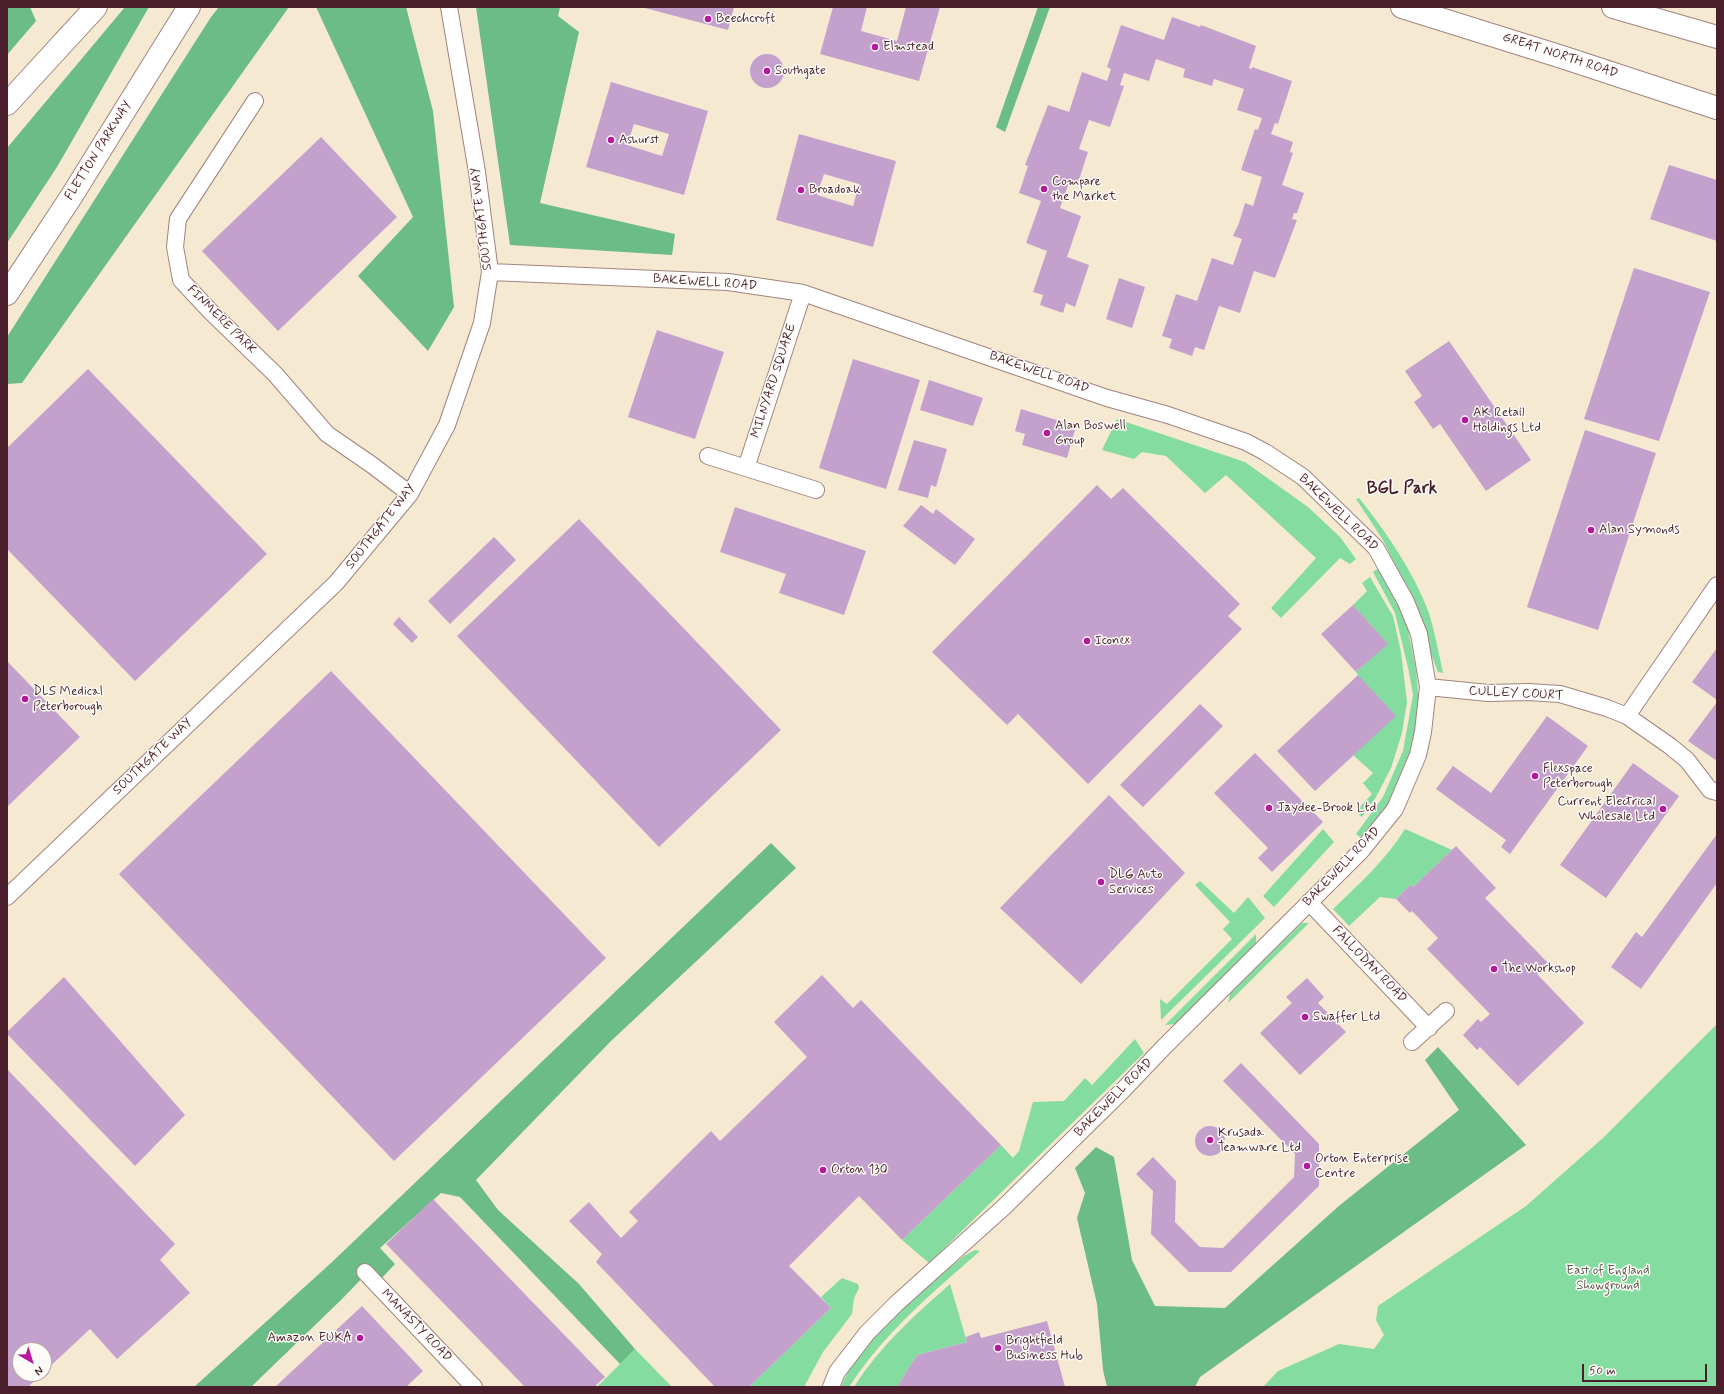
<!DOCTYPE html>
<html>
<head>
<meta charset="utf-8">
<style>
	body { margin:0 }
	#map { position:relative; width:1724px; height:1394px; overflow:hidden; background:#f5e9d2; font-family:Mynerve,sans-serif }
	canvas { display:block }
	.frame { position:absolute; inset:0; border:8px solid #4a1f2b; pointer-events:none }
	.north { position:absolute; left:12px; top:1342px; width:40px; height:40px; box-sizing:border-box; background:#fdfcf7; border:1px solid #b5a4a5; border-radius:50%; rotate:142deg; font-size:11px; font-weight:700; line-height:16px; text-align:center; color:#4a1f2b }
	.north::after { content:''; display:block; margin:auto; width:14px; height:18px; background:#b5179e; clip-path:polygon(50% 0,100% 100%,50% 72%,0 100%) }
	.scale { position:absolute; left:1582px; top:1364px; width:125px; height:18px; box-sizing:border-box; border:2px solid #4a1f2b; border-top:0; padding-left:5px; font-size:12px; line-height:14px; white-space:nowrap; color:#4a1f2b; -webkit-text-stroke:3px #fdfcf7; paint-order:stroke }
</style>
</head>
<body>
<div id="map">
<canvas width="1724" height="1394"></canvas>
<div class="frame"></div>
<div class="north">N</div>
<div class="scale">50 m</div>
</div>
<script>
const context = document.querySelector('canvas').getContext('2d');
context.lineJoin = 'round';
function paint(path, color) {
  context.fillStyle = color;
  context.fill(path, 'evenodd');
}
function trace(path, color, width, dash) {
  context.strokeStyle = color;
  context.lineWidth = width;
  context.lineCap = dash ? 'butt' : 'round';
  context.setLineDash(dash || []);
  context.stroke(path);
}
function write(font, color, halo, rows, align = 'center') {
  context.font = font + ' Mynerve,sans-serif';
  context.lineWidth = 3;
  context.setLineDash([]);
  context.textBaseline = 'middle';
  context.strokeStyle = halo;
  context.fillStyle = color;
  for (const [text, x, y, turn = 0] of rows) {
    context.save();
    context.translate(x, y);
    context.rotate((+turn || 0) * Math.PI / 180);
    context.textAlign = isNaN(turn) ? turn : align;
    if (halo) context.strokeText(text, 0, 0);
    context.fillText(text, 0, 0);
    context.restore();
  }
}
paint(new Path2D(`
	M1117,419L1245,462L1308,507L1340,537L1356,559L1350,564L1340,558L1281,618L1271,608L1316,558L1226,475L1205,493L1166,456L1142,452L1134,459L1102,450Z
	M1359,498C1387,533 1413,571 1429,613C1435,633 1439,654 1443,673L1438,672L1402,579L1383,540L1356,499Z
	M1380,567L1405,615L1416,669L1419,704L1412,748L1407,766L1389,805L1360,837L1356,834L1383,797L1403,751L1413,695L1409,672L1395,613L1373,572Z
	M1370,577L1393,616L1401,652L1407,702L1402,733L1391,768L1376,797L1362,817L1359,815L1361,811L1358,809L1372,794L1363,783L1373,773L1353,755L1358,675L1356,672L1387,644L1353,605L1367,591L1362,583Z
	M1323,829L1334,842L1274,907L1263,896Z
	M1405,829L1452,850L1413,887L1410,885L1396,899L1380,897L1349,926L1333,909C1359,884 1386,860 1405,829Z
	M1200,881L1234,913L1248,897L1265,918L1161,1020L1160,999L1167,1004L1232,939L1223,929L1230,922L1195,885Z
	M1302,923H1309L1228,1003L1230,994Z
	M1256,934V943L1177,1024L1165,1025Z
	M1717,1024V1387H1263L1278,1371L1339,1344L1374,1349L1384,1335L1376,1320L1378,1306L1526,1206L1604,1137Z
	M1135,1039L1144,1053L929,1263L902,1240L1001,1145L1013,1158L1019,1151L1033,1102L1064,1101L1085,1078L1092,1085Z
	M975,1250L980,1251C931,1294 885,1332 849,1387H841C863,1335 921,1292 964,1256Z
	M842,1278L858,1284L859,1288L854,1298L852,1314L823,1352L804,1387H749L831,1308L821,1297Z
	M950,1284L967,1342L917,1355L897,1387H854C880,1346 914,1316 950,1284Z
	M635,1349L672,1387H597Z`), '#84dca0');
paint(new Path2D(`
	M7,7H30L36,21L7,55Z
	M125,7H149L57,167L7,243V148Z
	M219,7H289L22,383L7,384V337L211,17Z
	M316,7H406L433,111L454,307L428,351L358,276L413,217Z
	M476,7H560L558,16L579,32L540,203L675,234L672,255L510,245Z
	M1038,7H1050L1005,132L996,127Z
	M771,843L796,868L611,1041L476,1180L498,1210L579,1284L635,1349L620,1364L460,1197L441,1193L380,1248L395,1264L381,1279L372,1268L341,1300L251,1387H194L331,1263Z
	M1438,1047L1526,1145L1200,1377L1195,1387H1107L1103,1370L1097,1304L1077,1218L1085,1193L1075,1168L1096,1147L1114,1157L1132,1260L1155,1306L1225,1308L1340,1205L1459,1110L1425,1060Z`), '#6bbc86');
paint(new Path2D(`
	M641,7H734L728,30Z
	M833,7H867L861,31L897,41L906,7H940L919,81L820,54Z
	M1172,17L1200,27L1201,25L1256,46L1249,68L1252,69V67L1292,81L1278,124L1275,123L1271,134L1293,142L1290,152L1293,153L1282,185L1304,193L1297,213H1294L1292,219L1297,220L1275,278L1254,271L1240,313L1219,306L1204,350L1195,347L1192,356L1169,348L1172,339L1162,336L1176,294L1197,301L1212,258L1233,265L1242,239L1233,236L1239,223L1245,203L1253,206L1262,177L1241,170L1255,129L1258,130L1262,118L1237,110L1244,89L1214,79L1212,86L1183,77L1185,69L1156,59L1149,81L1124,73L1120,85L1124,86L1110,127L1089,120L1079,149L1088,152L1078,183L1070,180L1060,208L1081,216L1067,257L1089,265L1075,307L1066,303L1063,313L1040,305L1043,295L1033,292L1047,251L1026,243L1041,201L1019,193L1028,166L1025,165L1048,105L1069,112L1082,72L1107,81L1111,69L1107,67L1121,25L1164,40Z
	M750 71a17 17 0 1 1 34 0a17 17 0 1 1-34 0Z
	M611,82L708,111L684,195L586,167ZM634,124L669,134L662,156L627,145Z
	M799,134L896,161L873,247L776,220ZM824,174L859,184L853,206L817,195Z
	M321,137L397,217L278,331L202,251Z
	M1669,165L1717,180V241L1650,219Z
	M1634,268L1710,292L1659,441L1584,419Z
	M1119,278L1145,287L1132,328L1106,319Z
	M657,330L724,352L695,439L628,417Z
	M1449,341L1531,460L1486,491L1440,424L1433,429L1414,402L1422,396L1405,371Z
	M853,359L920,380L886,489L819,468Z
	M88,369L267,554L135,681L7,549V448Z
	M929,380L983,398L973,426L920,410Z
	M1021,409L1076,426L1067,458L1022,445L1025,434L1015,431Z
	M1585,430L1656,453L1598,630L1527,607Z
	M914,440L947,449L936,487L931,485L928,498L898,490Z
	M1097,485L1111,499L1123,488L1240,604L1228,616L1242,629L1088,784L1018,714L1007,725L932,652Z
	M921,505L933,514L936,509L975,539L955,565L903,526Z
	M735,507L866,551L844,615L779,593L786,574L720,552Z
	M579,519L781,730L659,847L457,636Z
	M494,537L516,560L450,624L428,601Z
	M1353,605L1388,644L1356,672L1321,634Z
	M399,617L418,637L412,643L393,624Z
	M1717,648V700L1692,682Z
	M7,661L80,737L7,807Z
	M331,671L606,958L394,1161L119,874Z
	M1358,675L1396,716L1315,791L1277,751Z
	M1717,702V761L1688,741Z
	M1200,704L1223,726L1143,807L1120,785Z
	M1547,716L1588,746L1510,854L1501,847L1506,840L1436,789L1453,766L1491,793Z
	M1255,753L1323,822L1272,872L1258,858L1268,848L1214,793Z
	M1633,763L1679,796L1606,898L1560,865Z
	M1109,795L1185,873L1081,984L1000,908Z
	M1717,834V883L1641,989L1611,967L1636,932L1642,937Z
	M1456,846L1496,888L1485,898L1548,963L1537,974L1584,1023L1518,1086L1480,1047L1477,1050L1463,1035L1478,1019L1481,1022L1490,1014L1427,949L1438,938L1412,911L1410,913L1396,899L1410,885L1413,887Z
	M822,975L853,1008L861,1000L1001,1145L902,1240L859,1196L789,1266L831,1308L749,1387H715L596,1262L602,1254L569,1221L589,1202L621,1238L638,1221L629,1212L711,1131L720,1141L807,1057L774,1022Z
	M64,977L185,1115L135,1166L7,1034V1032Z
	M1307,978L1324,997L1318,1003L1346,1032L1300,1075L1260,1033L1292,1003L1286,997Z
	M1241,1063L1319,1144V1186L1231,1272H1189L1151,1234L1153,1191L1136,1174L1153,1157L1176,1181L1175,1222L1200,1247L1223,1248L1294,1177L1295,1154L1223,1081Z
	M7,1069L175,1244L160,1260L190,1293L117,1359L90,1329L44,1372V1350H20V1374H42L28,1387H7Z
	M1195 1141a15 15 0 1 1 30 0a15 15 0 1 1-30 0Z
	M433,1199L605,1377L594,1387H525L386,1244Z
	M362,1306L423,1371L406,1387H275Z
	M1047,1321L1065,1387H897L917,1355L967,1342L966,1337L979,1332L981,1338Z`), '#c4a1cd');
const minor = new Path2D(`
	M255,101L178,219L175,247L181,280L211,312L275,374L327,434L372,465L410,494
	M490,272L728,282L803,293L1107,398L1168,415L1246,442L1265,452L1303,477L1376,548L1406,602L1419,634L1428,687L1423,732L1418,755L1395,809L1361,851L1164,1047L1123,1090L1004,1207L897,1303L867,1333L837,1372L831,1387
	M708,456L816,490
	M746,468L803,293
	M1428,687L1488,693L1528,692L1560,694L1607,708L1627,716L1670,746L1687,760L1710,790L1717,792
	M1627,716L1717,585
	M7,897L336,583L410,494L447,425L482,323L490,272L477,172L449,7
	M1309,902L1429,1028
	M1412,1042L1446,1011
	M365,1272L474,1387`);
const highway = new Path2D(`
	M1402,7L1562,57L1717,108
	M1613,7L1717,37
	M7,104L96,7
	M7,294L71,197L189,7`);
trace(minor, '#a0847e', 18);
trace(highway, '#a0847e', 24);
trace(minor, '#fff', 16);
trace(highway, '#fff', 22);
for (const [x, y, r, color] of [
	[708,19,4,"#b5179e"],
	[875,47,4,"#b5179e"],
	[767,71,4,"#b5179e"],
	[611,140,4,"#b5179e"],
	[1044,189,4,"#b5179e"],
	[801,190,4,"#b5179e"],
	[1465,420,4,"#b5179e"],
	[1047,433,4,"#b5179e"],
	[1591,530,4,"#b5179e"],
	[1087,641,4,"#b5179e"],
	[25,699,4,"#b5179e"],
	[1535,776,4,"#b5179e"],
	[1269,808,4,"#b5179e"],
	[1663,809,4,"#b5179e"],
	[1101,882,4,"#b5179e"],
	[1494,969,4,"#b5179e"],
	[1305,1017,4,"#b5179e"],
	[1210,1140,4,"#b5179e"],
	[1307,1166,4,"#b5179e"],
	[823,1170,4,"#b5179e"],
	[360,1338,4,"#b5179e"],
	[998,1348,4,"#b5179e"]
]) {
  const dot = new Path2D();
  dot.arc(x, y, r, 0, 2 * Math.PI);
  context.fillStyle = color;
  context.fill(dot);
  trace(dot, '#fdfcf7', 1.5);
}
write('13px', '#4a1f2b', '#fdfcf7', [
	["Beechcroft",716,19],
	["Elmstead",883,47],
	["Southgate",775,71],
	["Ashurst",619,140],
	["Compare",1052,182],
	["the Market",1052,197],
	["Broadoak",809,190],
	["AK Retail",1473,413],
	["Holdings Ltd",1473,428],
	["Alan Boswell",1055,426],
	["Group",1055,441],
	["Alan Symonds",1599,530],
	["Iconex",1095,641],
	["DLS Medical",33,692],
	["Peterborough",33,707],
	["Flexspace",1543,769],
	["Peterborough",1543,784],
	["Current Electrical",1655,802,"right"],
	["Wholesale Ltd",1655,817,"right"],
	["Jaydee-Brook Ltd",1277,808],
	["DLG Auto",1109,875],
	["Services",1109,890],
	["The Workshop",1502,969],
	["Swaffer Ltd",1313,1017],
	["Krusada",1218,1133],
	["Teamware Ltd",1218,1148],
	["Orton Enterprise",1315,1159],
	["Centre",1315,1174],
	["Orton 130",831,1170],
	["Amazon EUKA",352,1338,"right"],
	["Brightfield",1006,1341],
	["Business Hub",1006,1356]
], 'left');
write('13px', '#4a1f2b', '#fdfcf7', [
	["GREAT NORTH ROAD",1560,56,18],
	["FLETTON PARKWAY",99,151,-58],
	["SOUTHGATE WAY",482,219,-97],
	["BAKEWELL ROAD",705,283,4],
	["FINMERE PARK",221,320,45],
	["BAKEWELL ROAD",1039,373,19],
	["MILNYARD SQUARE",774,381,-72],
	["BAKEWELL ROAD",1338,513,44],
	["SOUTHGATE WAY",381,527,-52],
	["CULLEY COURT",1516,694,3],
	["SOUTHGATE WAY",153,757,-44],
	["BAKEWELL ROAD",1342,867,-46],
	["FALLODAN ROAD",1369,965,46],
	["BAKEWELL ROAD",1114,1098,-45],
	["MANASTY ROAD",416,1326,46]
]);
write('13px', '#5b584e', '#fdfcf7', [
	["East of England",1608,1271],
	["Showground",1608,1286]
]);
write('bold 17px', '#4a1f2b', '#fdfcf7', [
	["BGL Park",1402,489]
]);
</script>
</body>
</html>
